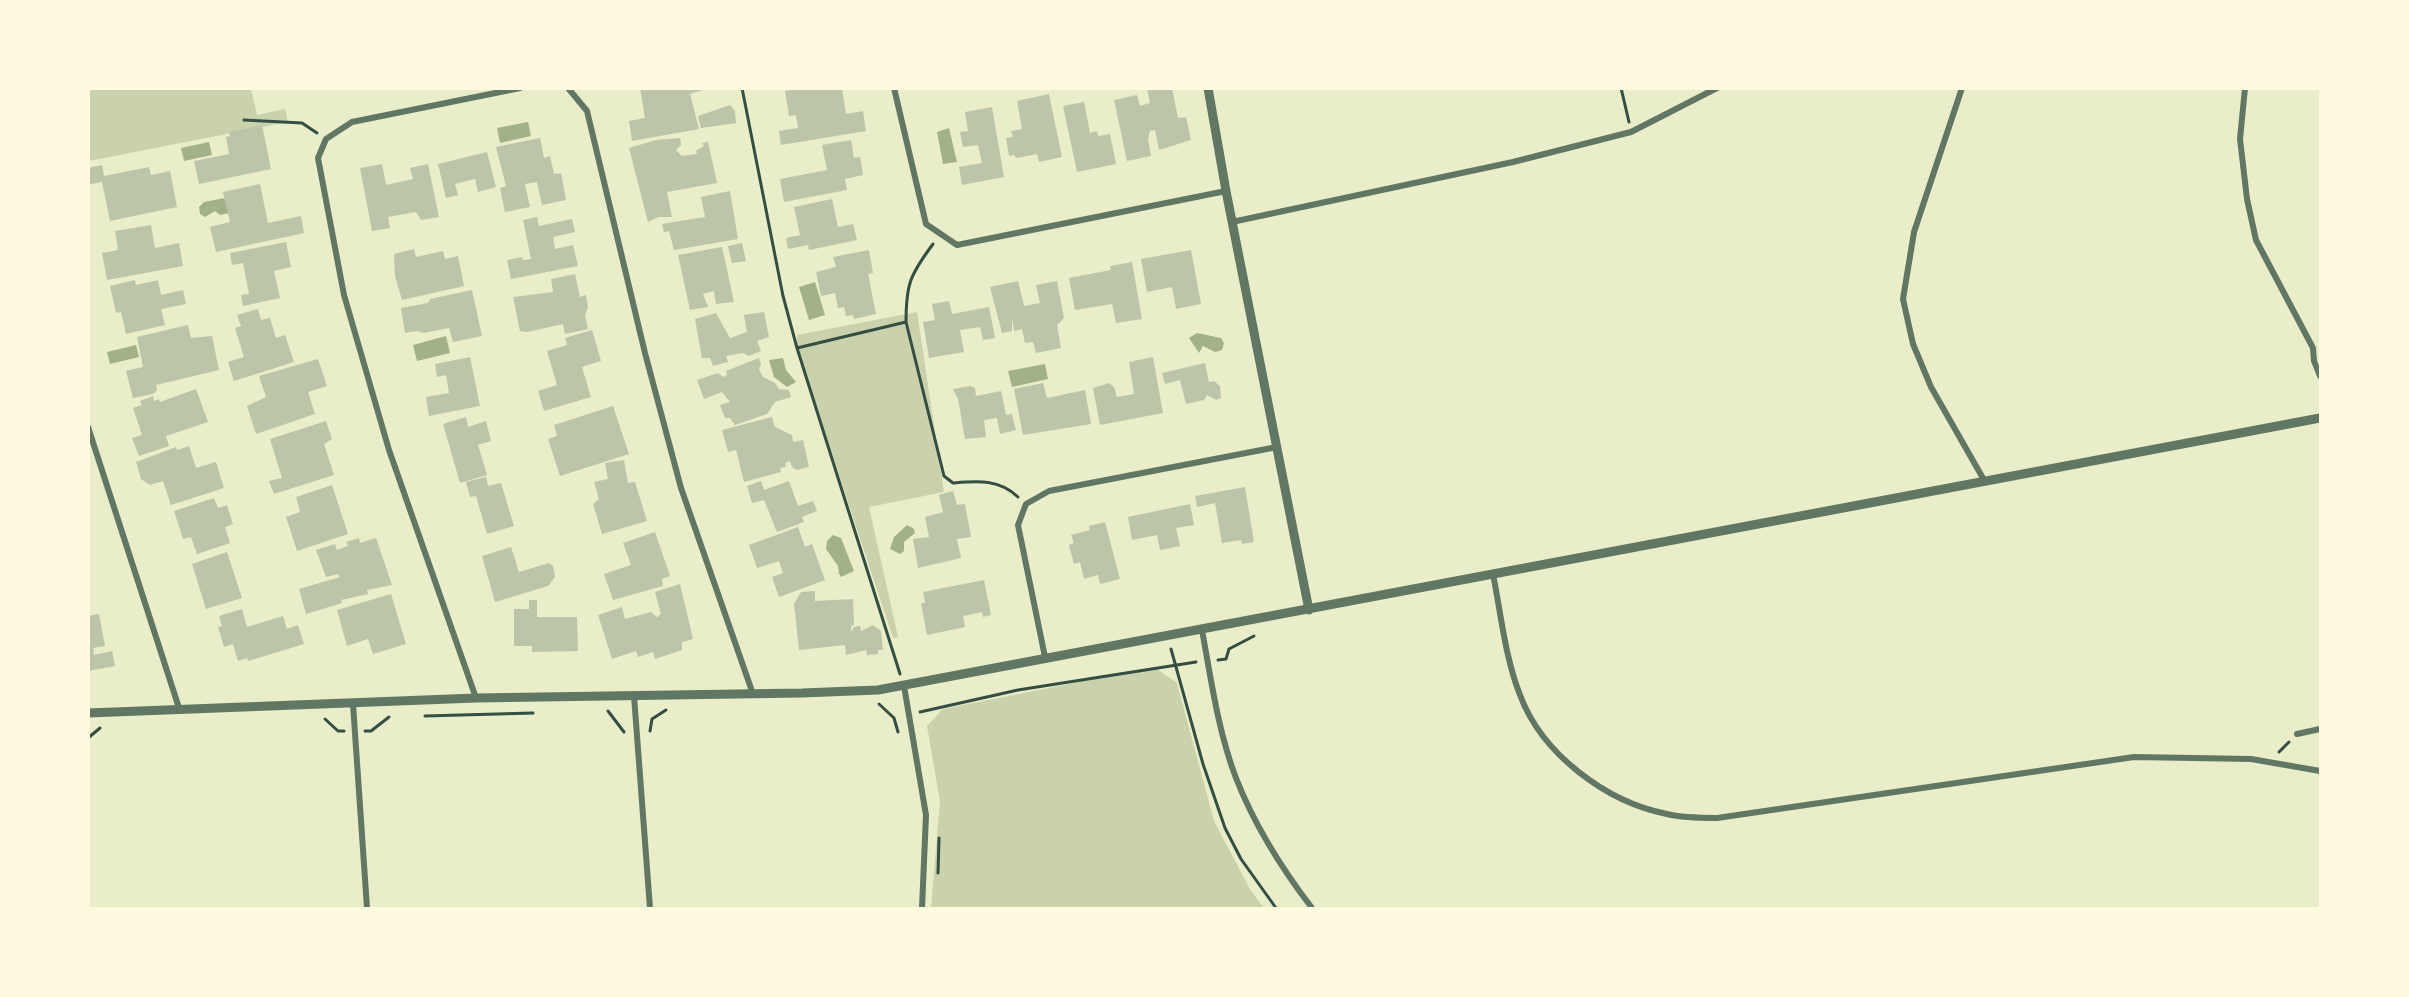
<!DOCTYPE html>
<html>
<head>
<meta charset="utf-8">
<style>
	body { margin:0 }
	#map { position:relative; width:2409px; height:997px; overflow:hidden; background:#e9edc9; font-family:Georgia,serif }
	canvas { display:block }
	.frame { position:absolute; inset:0; border:90px solid #fefae0; pointer-events:none }
</style>
</head>
<body>
<div id="map">
<canvas width="2409" height="997"></canvas>
<div class="frame"></div>
</div>
<script>
const context = document.querySelector('canvas').getContext('2d');
context.lineJoin = 'round';
function paint(path, color) {
  context.fillStyle = color;
  context.fill(path, 'evenodd');
}
function trace(path, color, width, dash) {
  context.strokeStyle = color;
  context.lineWidth = width;
  context.lineCap = dash ? 'butt' : 'round';
  context.setLineDash(dash || []);
  context.stroke(path);
}
paint(new Path2D(`
	M89,89H251L257,115L285,109L288,122L89,161Z
	M917,312L944,492L869,507L898,637L893,638L797,348V335Z
	M1154,667L1177,683L1214,821L1251,891L1264,908H931L940,801L927,726L943,709Z`), '#cad2ad');
paint(new Path2D(`
	M528,122L531,136L500,143L497,128Z
	M949,128L957,162L943,164L937,132Z
	M209,142L212,155L184,161L181,148Z
	M225,198L229,213L220,215L215,211L205,217L200,214L199,207L204,202Z
	M815,282L825,315L809,320L799,287Z
	M1197,333L1221,338L1224,343L1222,350L1215,352L1203,346L1199,353L1189,338Z
	M446,336L450,353L417,361L413,345Z
	M136,345L139,357L110,364L107,352Z
	M783,358L786,370L796,382L787,387L774,377L769,360Z
	M1045,364L1048,379L1012,387L1008,371Z
	M907,525L914,529L915,533L904,542V551L900,554L890,549L894,537Z
	M833,535L841,538L854,571L841,577L839,574L838,566L826,549L827,541Z`), '#a3b18a');
paint(new Path2D(`
	M640,88H709L690,94L699,129L632,141L629,121L645,118Z
	M803,88H842L846,114L863,111L866,131L781,145L779,131L798,128L796,115L789,116L785,91Z
	M1147,88H1172L1178,118L1186,117L1191,140L1159,150L1155,130L1150,131L1148,139L1151,156L1127,161L1114,100L1137,95L1140,106L1150,103Z
	M1049,94L1062,157L1039,162L1037,154L1016,158L1014,155L1009,156L1006,138L1013,137L1011,131L1022,129L1017,101Z
	M1084,102L1090,133L1097,131L1098,136L1110,134L1116,164L1077,172L1063,106Z
	M730,105L735,111L736,123L701,128L698,116Z
	M992,107L1004,177L962,185L959,167L982,163L978,145L963,147L960,132L968,131L965,112Z
	M262,125L271,169L199,184L194,161L229,154L226,137L230,136L229,132Z
	M540,138L544,158L550,156L554,174L561,173L566,200L542,205L537,182L525,184L530,207L505,212L500,188L506,186L496,147Z
	M680,138L681,145L676,150L682,156L697,154L696,151L704,146L702,143L708,142L717,183L667,192L672,217H659L648,222L629,148L656,140Z
	M851,140L854,158L860,157L863,175L845,179L847,190L784,202L780,179L827,170L822,145Z
	M487,152L496,187L478,192L475,179L455,184L458,195L446,198L438,164Z
	M382,164L386,185L413,179L410,168L428,164L439,217L421,220L416,212L388,217L390,228L372,231L360,168Z
	M102,165L104,176L149,167L151,175L170,171L177,207L110,221L102,182L91,184L88,181V168Z
	M260,184L268,223L301,216L304,233L216,252L210,227L230,222L223,192Z
	M730,191L738,239L674,250L669,231L664,232L662,224L705,217L701,197Z
	M832,199L838,227L853,224L857,240L809,250L808,245L788,249L786,238L800,235L794,207Z
	M537,217L539,226L572,219L575,232L553,237L555,249L573,245L578,266L511,279L507,260L522,257L523,260L531,259L523,220Z
	M151,225L155,248L179,243L183,266L107,280L102,253L118,250L115,231Z
	M286,242L291,267L274,271L280,298L243,306L241,295L249,294L243,263L232,265L230,253Z
	M742,243L746,261L732,263L728,246Z
	M722,247L734,302L716,304L714,291L703,294L708,307L690,310L678,255Z
	M414,249L416,257L443,251L445,259L458,256L464,286L402,300L395,276L394,254Z
	M869,250L873,273L868,274L876,314L854,319L853,315L846,316L844,307L838,308L835,293L821,296L816,272L836,267L833,257Z
	M1191,250L1201,304L1176,309L1172,287L1147,292L1141,259Z
	M1132,262L1142,319L1116,323L1112,304L1075,310L1069,278L1111,270L1110,266Z
	M575,274L580,297L586,295L588,307L585,315L588,329L565,334L563,324L527,332L520,331L513,297L553,292L551,279Z
	M135,280L136,285L158,280L161,295L183,290L186,304L161,309L165,325L126,334L121,312L116,313L110,286Z
	M1018,281L1024,306L1040,303L1036,285L1057,281L1064,318L1057,325L1061,348L1036,353L1033,342L1025,343L1022,329L1014,331L1012,318V331L1002,333L990,287Z
	M472,290L482,336L453,342L449,328L424,333L417,331L405,333L401,308L428,303L430,299Z
	M949,301L952,314L989,307L995,338L983,340L980,327L960,330L964,352L929,358L923,322L935,320L932,304Z
	M258,309L261,320L270,318L276,338L285,335L294,362L234,381L228,362L244,357L235,328L241,326L237,315Z
	M764,312L769,337L757,341L761,351L749,356L743,353L726,356L728,362L713,366L710,358H702L695,319L716,313L730,338L747,332L744,315Z
	M188,325L191,338L212,336L219,370L156,385L157,390L153,394L133,398L126,371L143,367L137,337Z
	M592,330L601,361L582,367L591,397L544,411L538,391L557,385L547,351L567,345L565,338Z
	M470,357L480,406L429,416L426,397L449,393L446,375L437,377L435,364Z
	M1153,357L1163,413L1100,425L1093,388L1109,383L1114,387L1117,397L1134,394L1129,362Z
	M759,358L761,365L759,369L763,377L775,383L779,389L789,390L791,397L775,402L767,414L735,425L730,418H725L720,405L730,402L722,392L704,399L697,380L718,373L723,377L727,375L726,371Z
	M318,359L327,386L308,392L315,414L256,434L247,406L266,397L259,376Z
	M1205,363L1209,382L1214,381L1220,386L1221,398L1216,400L1207,395L1204,400L1186,404L1180,380L1165,384L1162,373Z
	M1043,383L1047,398L1085,390L1091,424L1023,435L1014,389Z
	M971,386L975,388L976,396L1001,391L1006,415L1012,414L1016,430L1000,434L997,418L984,420L986,437L965,439L958,399L953,389Z
	M196,389L208,422L166,436L169,446L139,456L132,438L142,435L133,408L142,405L140,401L153,396L154,401L159,399L160,402Z
	M613,406L629,454L560,476L548,439L557,436L554,425Z
	M466,417L468,427L486,421L491,441L478,445L487,475L460,483L443,424Z
	M772,417L775,427L792,435L793,442L803,440L809,467L797,470L792,467L790,461L785,463L786,467L780,468L781,472L744,482L736,450L728,452L722,430Z
	M326,421L332,439L324,444L334,475L274,494L269,481L282,478L270,439Z
	M189,446L196,468L216,462L224,488L171,505L163,481L150,485L141,479L136,462L176,447L177,450Z
	M624,460L628,483L635,482L647,521L602,534L593,504L599,499L594,482L608,479L605,463Z
	M486,477L488,486L501,483L514,526L487,534L476,496L470,497L466,482Z
	M761,481L764,490L789,481L798,506L813,501L817,511L802,517L804,522L777,532L764,500L752,503L747,486Z
	M332,485L348,534L297,551L286,517L300,512L296,497Z
	M1245,487L1254,542L1242,544L1241,540L1222,543L1215,503L1197,507L1195,496Z
	M953,491L957,505L965,504L971,537L957,539L961,558L918,568L913,539L929,537L925,517L943,512L939,495Z
	M214,498L218,508L227,505L233,524L225,527L230,543L197,554L191,537L183,539L174,511Z
	M1190,504L1194,525L1176,528L1180,546L1160,550L1157,535L1132,540L1128,517Z
	M1105,522L1120,579L1100,584L1098,575L1084,579L1080,562L1074,564L1069,545L1074,543L1071,535L1090,530L1089,526Z
	M798,527L805,547L812,544L825,580L779,597L772,577L783,573L779,561L757,568L749,545Z
	M655,532L670,576L662,579L663,586L613,600L604,574L631,565L623,543Z
	M359,538L360,543L376,538L392,585L367,590L368,594L341,600L342,603L306,614L299,589L340,577L338,574L326,577L316,550L335,544L337,550L348,546L346,542Z
	M511,547L519,572L549,563L553,566L555,577L548,586L495,602L482,556Z
	M227,552L242,598L206,609L192,564Z
	M984,580L991,615L983,617L982,612L963,616L965,627L927,635L921,603H925L923,592Z
	M680,584L693,639L682,642V650L655,659L653,652L638,657L636,651L612,659L598,615L622,607L625,619L651,612L657,617L661,614L655,592Z
	M815,591V601L853,599L854,625L851,626V632L854,627L860,626L861,631L873,625L881,631L883,650H878V654L867,655L866,650L846,655L845,645L799,650L794,604L801,592Z
	M391,594L406,644L373,654L368,639L347,646L337,610Z
	M529,600H537V617H577L578,651L532,652V646H514V609H529Z
	M242,609L247,627L283,616L287,629L298,625L304,644L248,661L247,658L238,661L233,644L224,647L218,627L222,626L219,616Z
	M99,614L105,646L93,648L94,655L112,651L115,666L88,671V616Z`), '#bcc5a7');
trace(new Path2D(`
	M742,88L783,296L797,348L900,674
	M1621,88L1629,122
	M244,120L302,123L317,133
	M906,322C906,284 910,275 933,244
	M797,348L906,322L944,476L953,483C978,481 999,479 1018,497
	M1171,649L1203,764L1225,828L1241,859L1276,908
	M1218,660L1226,659L1229,649L1254,636
	M879,704L894,718L898,732
	M608,711L624,732
	M920,712L1018,690L1196,662
	M425,716L533,713
	M325,719L338,731H344
	M365,731H371L389,717
	M650,731L652,719L666,710
	M88,738L100,728
	M2279,752L2289,742
	M938,873L939,838`), '#344e41', 3);
trace(new Path2D(`
	M568,88L587,111L645,353L681,488L753,694
	M894,88L926,224L957,245L1226,191
	M1962,88L1914,232L1903,299L1913,344L1931,387L1984,480
	M2245,88L2240,139L2247,199L2256,240L2313,348L2314,361L2320,376
	M1232,222L1513,162L1631,132L1717,88
	M88,427L179,708
	M1493,574C1501,614 1505,657 1520,695C1542,754 1606,802 1667,814C1683,818 1700,818 1717,818L2134,757L2251,759L2320,771
	M1202,630C1211,679 1218,731 1236,778C1254,824 1282,869 1312,908
	M1045,657L1018,525L1026,504L1049,491L1277,447
	M904,686L926,815L922,908
	M634,696L650,908
	M476,698L389,450L344,295L318,158L326,139L352,122L520,88
	M353,704L367,908
	M2297,734L2320,729`), '#617663', 6);
trace(new Path2D(`
	M1208,88L1226,191L1309,610
	M88,713L476,698L802,693L878,690L2320,418`), '#617663', 9);
</script>
</body>
</html>
